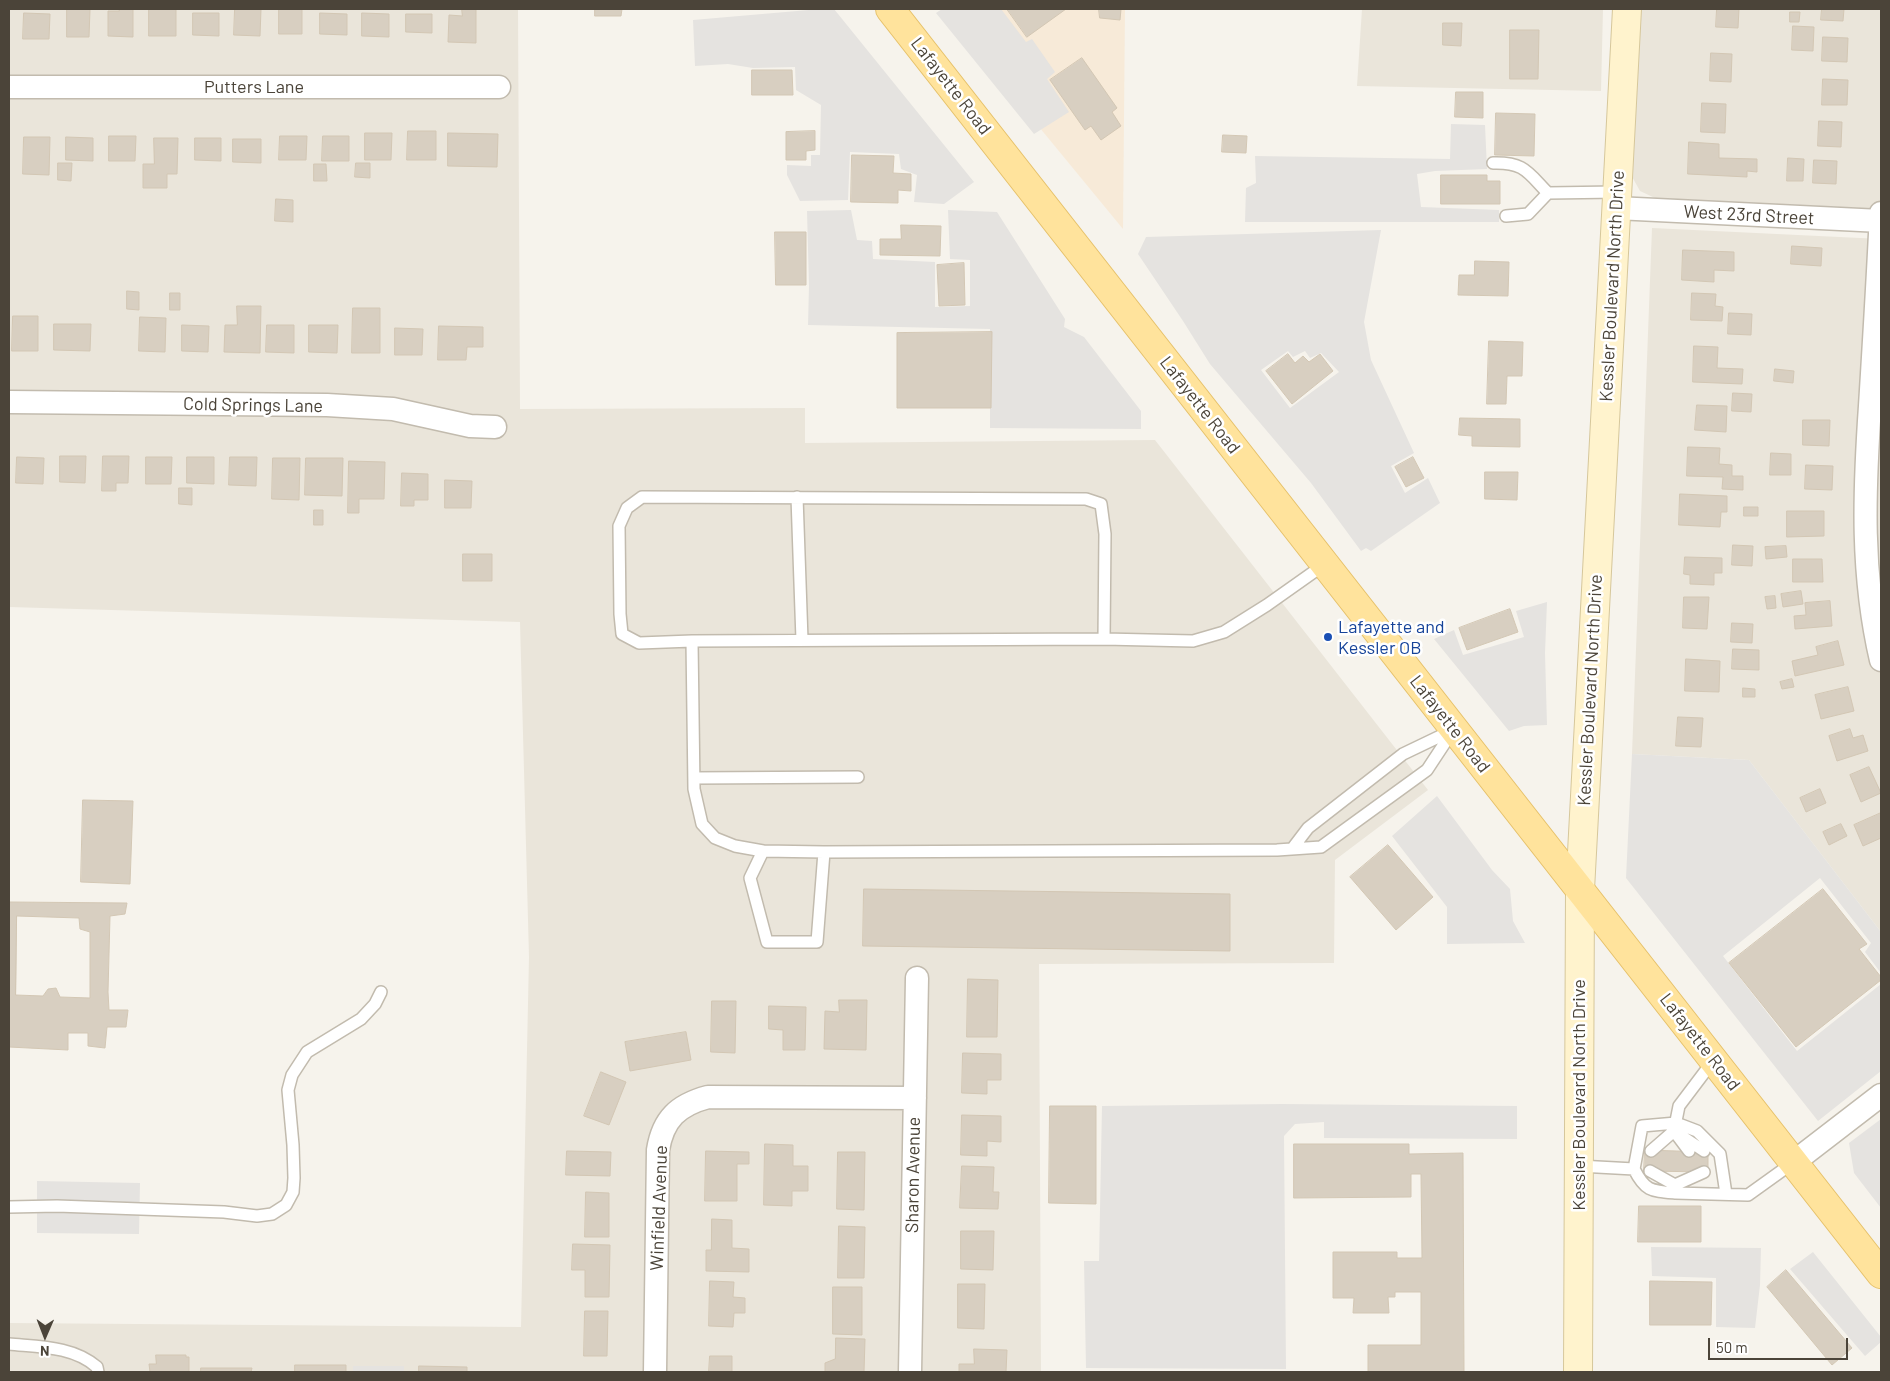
<!DOCTYPE html>
<html>
<head>
<meta charset="utf-8">
<style>
	body { margin:0 }
	#map { position:relative; width:1890px; height:1381px; overflow:hidden; background:#f6f3ec; font-family:Barlow,sans-serif }
	canvas { display:block }
	.frame { position:absolute; inset:0; border:10px solid #4b4439; pointer-events:none }
	.north { position:absolute; left:20px; top:1311px; width:50px; height:50px; -webkit-text-stroke:4px #fff; paint-order:stroke; rotate:181deg; font-size:14px; font-weight:700; line-height:20px; text-align:center; color:#4b4439 }
	.north::after { content:''; display:block; margin:auto; width:18px; height:22px; background:#4b4439; clip-path:polygon(50% 0,100% 100%,50% 72%,0 100%) }
	.scale { position:absolute; left:1708px; top:1338px; width:140px; height:22px; box-sizing:border-box; border:2px solid #4b4439; border-top:0; padding-left:6px; font-size:15px; line-height:18px; white-space:nowrap; color:#4b4439; -webkit-text-stroke:4px #fff; paint-order:stroke }
</style>
</head>
<body>
<div id="map">
<canvas width="1890" height="1381"></canvas>
<div class="frame"></div>
<div class="north">N</div>
<div class="scale">50 m</div>
</div>
<script>
const context = document.querySelector('canvas').getContext('2d');
context.lineJoin = 'round';
function paint(path, color) {
  context.fillStyle = color;
  context.fill(path, 'evenodd');
}
function trace(path, color, width, dash) {
  context.strokeStyle = color;
  context.lineWidth = width;
  context.lineCap = dash ? 'butt' : 'round';
  context.setLineDash(dash || []);
  context.stroke(path);
}
function write(font, color, halo, rows, align = 'center') {
  context.font = font + ' Barlow,sans-serif';
  context.lineWidth = 5;
  context.setLineDash([]);
  context.textBaseline = 'middle';
  context.strokeStyle = halo;
  context.fillStyle = color;
  for (const [text, x, y, turn = 0] of rows) {
    context.save();
    context.translate(x, y);
    context.rotate((+turn || 0) * Math.PI / 180);
    context.textAlign = isNaN(turn) ? turn : align;
    if (halo) context.strokeText(text, 0, 0);
    context.fillText(text, 0, 0);
    context.restore();
  }
}
paint(new Path2D(`
	M9,9H518L520,409L805,408V443L1155,440L1428,790L1335,860L1334,963L1039,964L1041,1372H9V1323L521,1327L529,957L520,622L9,607Z
	M1362,9H1603L1601,91L1357,86Z
	M1636,9H1881V209L1655,198L1640,191L1630,173Z
	M1652,228L1881,239V932L1749,760L1632,754Z`), '#eae5da');
paint(new Path2D(`
	M942,9H1125L1123,229Z`), '#f7ead8');
paint(new Path2D(`
	M820,9H834L974,182L944,204L914,202L917,175L901,169L899,154L850,152L848,200L800,201L787,175V165L811,166V155H820L821,105L796,90L795,67L753,68L728,64L695,66L693,20Z
	M942,9H1001L1026,42L1032,39L1055,72L1047,79L1069,112L1034,134L936,13Z
	M1451,124L1485,125L1487,169L1435,171L1417,174L1421,207L1499,210V222H1245L1246,188L1256,183L1255,156L1450,159Z
	M851,210L857,240L872,241L873,259L935,262V307L970,306V260L950,259L948,210L997,212L1065,319L1064,327L1084,337L1141,411V429L990,428V329L808,325L809,286L807,211Z
	M1381,230L1364,322L1371,360L1414,453L1391,466L1405,493L1428,478L1440,503L1371,551L1366,548L1361,551L1311,483L1210,364L1183,321L1138,254L1146,237ZM1288,351L1293,357L1305,351L1310,358L1321,353L1339,372L1290,408L1261,370Z
	M1547,602L1545,653L1547,725L1524,726L1509,731L1434,639L1454,630L1463,655L1524,637L1516,611Z
	M1632,754L1749,760L1881,932V973L1865,952L1871,943L1820,878L1723,956L1797,1051L1881,984V1071L1818,1121L1626,878Z
	M1437,796L1492,870L1510,889L1513,921L1525,943L1447,944V907L1392,836Z
	M1282,1104L1517,1106V1139L1324,1138V1122L1295,1124L1284,1136L1286,1369L1086,1368L1084,1261H1099L1102,1106Z
	M1881,1119V1208L1854,1173L1849,1143Z
	M37,1181L140,1183L139,1234L37,1233Z
	M1651,1247L1761,1248L1760,1285L1755,1328L1716,1327V1278L1652,1276Z
	M1813,1252L1881,1337V1342L1865,1356L1790,1269Z
	M353,1366H404V1372H353Z`), '#e5e3e0');
const building = new Path2D(`
	M67,9H90L89,37H67Z
	M119,9H133V37L108,36V11H119Z
	M149,9H176V36H149Z
	M235,9H261L260,36L234,35Z
	M279,9H302V34H279Z
	M462,9H476V43L448,42L449,15L462,16Z
	M595,9H622L621,16H595Z
	M1007,9H1066L1027,37Z
	M1099,9H1121L1120,20L1100,18Z
	M1717,9H1739L1738,28L1716,27Z
	M1822,9H1844L1843,21L1821,20Z
	M1790,12H1800L1799,22H1790Z
	M24,13L50,14L49,39H23Z
	M193,13H219V36L193,35Z
	M320,13L347,14V35L320,34Z
	M362,13L389,14V37L362,36Z
	M406,14H432V33L406,32Z
	M1443,23H1462L1461,46L1443,45Z
	M1793,26L1814,27L1813,51L1792,50Z
	M1510,30H1539L1538,79H1510Z
	M1823,37L1848,38L1847,62L1822,61Z
	M1711,53L1732,54L1731,82L1710,81Z
	M1082,58L1117,108L1112,112L1121,126L1101,140L1091,126L1085,130L1050,80Z
	M752,70H792L793,95H752Z
	M1823,79L1848,80L1847,105H1822Z
	M1456,92H1483V118L1455,117Z
	M1702,103L1726,104L1725,133L1701,132Z
	M1496,113L1535,114L1534,156L1495,155Z
	M1819,121L1842,122L1841,147L1818,146Z
	M408,131H436V160H407Z
	M815,131V150L806,151V160H786V132Z
	M365,133H392L391,160H365Z
	M448,133L498,134L497,167L448,166Z
	M1223,135L1247,136L1246,153L1222,152Z
	M109,136H136L135,161H109Z
	M280,136H307L306,160H279Z
	M323,136H349V161H322Z
	M24,137H50L49,175L23,174Z
	M66,137L93,138V161L66,160Z
	M154,138H178L177,174H167V188H143V164H154Z
	M195,138H221V161L195,160Z
	M233,139H261V163L233,162Z
	M1689,142L1719,144V158L1757,159V172L1747,171V177L1688,174Z
	M852,155L894,156L893,173L911,174V191L898,190V203L851,202Z
	M1788,158L1804,159L1803,181H1787Z
	M1814,160L1837,161L1836,184L1813,183Z
	M58,163H72L71,181L58,180Z
	M356,163H370V178L355,177Z
	M314,164H326L327,181H314Z
	M1441,175H1487V181H1500V204H1441Z
	M276,199L293,200V222L275,221Z
	M901,225L941,226L940,256L880,255V239H901Z
	M775,232H806V285H776Z
	M1792,246L1822,248L1821,266L1791,264Z
	M1683,250L1734,252V271L1714,270V282L1682,280Z
	M1475,261L1509,262L1508,296L1458,295L1459,275H1474Z
	M964,263L965,305L939,306L937,265Z
	M127,291L139,292V310L127,309Z
	M170,293H180V310H170Z
	M1692,293L1716,294L1715,306L1723,307L1722,321L1691,320Z
	M237,306H261L260,353L224,352L225,325H237Z
	M353,308H380V353H352Z
	M1729,313L1752,314L1751,335L1728,334Z
	M13,316H38V351H12Z
	M140,317L166,318L165,352L139,351Z
	M54,324H91L90,351L54,350Z
	M182,325L209,326L208,352L182,351Z
	M267,325H294V353L266,352Z
	M309,325H338L337,353L309,352Z
	M439,326L483,327V347H467L466,360H438Z
	M395,328L423,329L422,355H395Z
	M992,332L991,408H897V333Z
	M1489,341L1523,342L1522,376H1507L1506,404H1487Z
	M1694,346L1718,347L1717,368L1743,369L1742,384L1693,382Z
	M1288,354L1295,363L1303,356L1309,362L1320,354L1333,371L1292,404L1266,371Z
	M1775,369L1794,371L1793,383L1774,381Z
	M1733,393L1752,394L1751,412L1732,411Z
	M1697,405L1727,406L1726,432L1695,430Z
	M1460,418L1520,419V447L1472,446V436L1459,435Z
	M1803,420H1830L1829,446L1803,445Z
	M1688,447L1720,448L1719,464L1732,465V476H1743V490L1722,489L1723,477L1687,476Z
	M1771,453L1791,454V475H1770Z
	M60,456H86L85,483L60,482Z
	M103,456H129L128,483H116V491H102Z
	M17,457L44,458L43,484L16,483Z
	M146,457H172L171,484H146Z
	M187,457H214V484L187,483Z
	M230,457H257L256,486L229,485Z
	M1413,457L1424,478L1406,487L1395,467Z
	M273,458H300L299,500L272,499Z
	M306,458H343L342,496L305,495Z
	M349,461L385,462L384,499H359V513H348Z
	M1806,465L1833,466L1832,490L1805,489Z
	M1485,472H1518L1517,500L1485,499Z
	M402,473L428,474V500H414V506H401Z
	M445,480L472,481L471,508H445Z
	M179,488H192V505L179,504Z
	M1680,494L1727,496V512H1721L1720,527L1679,525Z
	M1744,507H1758V516H1744Z
	M314,510H323V525H314Z
	M1787,511H1824V536L1787,537Z
	M1733,545L1753,546L1752,566L1732,565Z
	M1786,546L1787,557L1766,559L1765,547Z
	M463,554H492V581H463Z
	M1685,557L1722,558V573H1714V585L1690,584V575L1684,574Z
	M1793,559H1822L1823,582H1793Z
	M1801,591L1803,604L1783,607L1781,594Z
	M1775,596L1776,608L1767,609L1765,597Z
	M1684,597H1709L1707,629L1683,628Z
	M1830,601L1832,626L1795,629L1794,616L1806,615L1805,603Z
	M1510,609L1518,632L1467,650L1459,628Z
	M1732,623L1753,624L1752,643L1731,642Z
	M1838,641L1844,665L1795,676L1792,661L1818,655L1816,647Z
	M1733,649L1759,650V670L1732,669Z
	M1686,659L1720,661L1719,692L1685,691Z
	M1792,679L1794,687L1782,689L1780,682Z
	M1848,687L1854,711L1821,719L1815,695Z
	M1743,688L1755,689V697H1743Z
	M1678,717L1703,718L1701,747L1676,746Z
	M1850,729L1853,738L1863,735L1868,751L1837,761L1829,736Z
	M1869,767L1881,793L1861,802L1850,775Z
	M1820,789L1826,803L1806,812L1800,798Z
	M83,800L133,801L130,884L81,882Z
	M1881,813V838L1863,846L1854,825Z
	M1841,824L1847,836L1829,845L1823,832Z
	M1388,845L1433,897L1396,930L1350,877Z
	M864,889L1230,894V951L863,946Z
	M1823,889L1867,944L1859,949L1881,977V980L1796,1047L1729,963Z
	M9,902L127,903L125,914L110,916L108,992L109,1010H128L126,1027H107L105,1048L88,1046V1033H68V1050L9,1047ZM17,916L79,918L80,929L90,932V998L60,997L56,988L48,989L43,996L16,995Z
	M968,979L998,980L997,1037H967Z
	M839,1000H867L866,1050L824,1049L825,1011L839,1012Z
	M712,1001H736L735,1053L711,1052Z
	M769,1006L806,1007L805,1050H783V1030L769,1029Z
	M686,1032L691,1060L630,1071L625,1042Z
	M963,1053L1001,1054V1080H987V1094L962,1093Z
	M601,1072L626,1082L609,1125L584,1116Z
	M1050,1106H1096V1204L1049,1203Z
	M962,1115L1001,1116V1142L987,1141V1156L961,1155Z
	M765,1144L793,1145V1166H808V1191H792V1206L764,1205Z
	M1294,1144H1409V1154L1463,1153L1464,1372H1368V1345H1421V1292H1395V1297H1388L1389,1313H1353L1354,1298H1333V1252H1397V1258H1422L1421,1174H1411V1197L1294,1198Z
	M1645,1150L1708,1152V1172L1644,1171Z
	M567,1151L611,1152L610,1176L566,1175Z
	M706,1151L749,1152V1164H737V1201H705Z
	M838,1152H865L864,1210L837,1209Z
	M962,1166L994,1167L993,1192H999L998,1209L960,1208Z
	M586,1192L609,1193V1237H585Z
	M1639,1206H1701V1242H1638Z
	M712,1219L732,1220V1248L749,1249V1272L706,1271V1250H711Z
	M839,1226L865,1227L864,1278H838Z
	M961,1231H994L993,1270L961,1269Z
	M573,1244L610,1245L609,1297H585V1270H572Z
	M1786,1270L1852,1348L1832,1365L1767,1287Z
	M710,1281L734,1282L733,1297L745,1298V1313H734L733,1327L709,1326Z
	M1650,1281L1712,1282L1711,1325H1650Z
	M958,1284H985L984,1329L958,1328Z
	M833,1287H862V1335L833,1334Z
	M585,1311H608L607,1356H584Z
	M836,1338L865,1339L864,1372H825V1363L835,1359Z
	M974,1349L1007,1350L1006,1372H959V1364H974Z
	M156,1355H186V1357H189V1372H150L149,1364H156Z
	M710,1356H732V1372H709Z
	M295,1365H346V1372H295Z
	M419,1366L467,1367V1372H419Z
	M201,1368H252L251,1372H201Z`);
paint(building, '#d8cfc1');
trace(building, '#d3c7b4', 1);
const service = new Path2D(`
	M1493,163C1525,162 1528,173 1548,193L1617,192
	M1506,216L1528,214L1548,193
	M797,497L802,640
	M1104,639L1193,641L1224,632L1267,605L1325,564
	M692,641L1104,639L1105,534L1101,504L1086,499L642,497L627,508L619,526L620,614L622,634L639,643L692,641L694,789L702,824L715,838L735,846L763,851
	M694,778L858,777
	M1292,849L1308,828L1403,754L1453,730
	M824,852L817,942H767L750,878L763,851L824,852L1277,850L1321,847L1427,770L1454,729
	M1651,1151L1674,1131L1679,1106L1713,1061
	M1689,1151L1674,1131L1704,1151
	M1579,1166L1634,1169C1645,1191 1651,1191 1675,1193
	M1634,1169L1642,1126L1676,1123L1697,1131L1720,1154L1726,1194
	M1650,1171L1675,1185L1704,1172
	M1675,1185V1193L1748,1195L1794,1162
	M9,1207L57,1206L224,1212L257,1216L272,1214L286,1205L293,1192L294,1178L293,1145L288,1090L292,1075L307,1052L361,1019L375,1004L381,992
	M9,1344C39,1347 73,1346 97,1367L98,1372`);
const minor = new Path2D(`
	M9,87H499
	M1616,208L1881,221
	M1881,213C1878,277 1874,342 1870,406C1864,493 1861,574 1881,660
	M9,402L327,405L393,409L470,426L495,427
	M1794,1162L1881,1095
	M655,1372L658,1150C663,1119 678,1105 708,1097L915,1098
	M910,1372L917,978`);
const secondary = new Path2D(`
	M1578,1372L1580,890L1627,9`);
const primary = new Path2D(`
	M890,9L1881,1274`);
trace(service, '#c2bbae', 14);
trace(minor, '#c2bbae', 25);
trace(secondary, '#d6c79b', 30);
trace(primary, '#e6c16a', 30);
trace(service, '#fff', 11);
trace(minor, '#fff', 22);
trace(secondary, '#fff3cd', 28);
trace(primary, '#ffe39c', 28);
for (const [x, y, r, color] of [
	[1328,637,5,"#1a4fb4"]
]) {
  const dot = new Path2D();
  dot.arc(x, y, r, 0, 2 * Math.PI);
  context.fillStyle = color;
  context.fill(dot);
  trace(dot, '#fff', 2);
}
write('18px', '#4b4439', '#fff', [
	["Lafayette Road",951,86,52],
	["Putters Lane",254,87],
	["West 23rd Street",1749,215,3],
	["Kessler Boulevard North Drive",1612,286,-87],
	["Cold Springs Lane",253,405,1],
	["Lafayette Road",1200,405,52],
	["Kessler Boulevard North Drive",1590,690,-87],
	["Lafayette Road",1450,724,52],
	["Lafayette Road",1700,1042,52],
	["Kessler Boulevard North Drive",1579,1095,-90],
	["Sharon Avenue",913,1175,-89],
	["Winfield Avenue",659,1208,-88]
]);
write('18px', '#164399', '#fff', [
	["Lafayette and",1338,627],
	["Kessler OB",1338,648]
], 'left');
</script>
</body>
</html>
